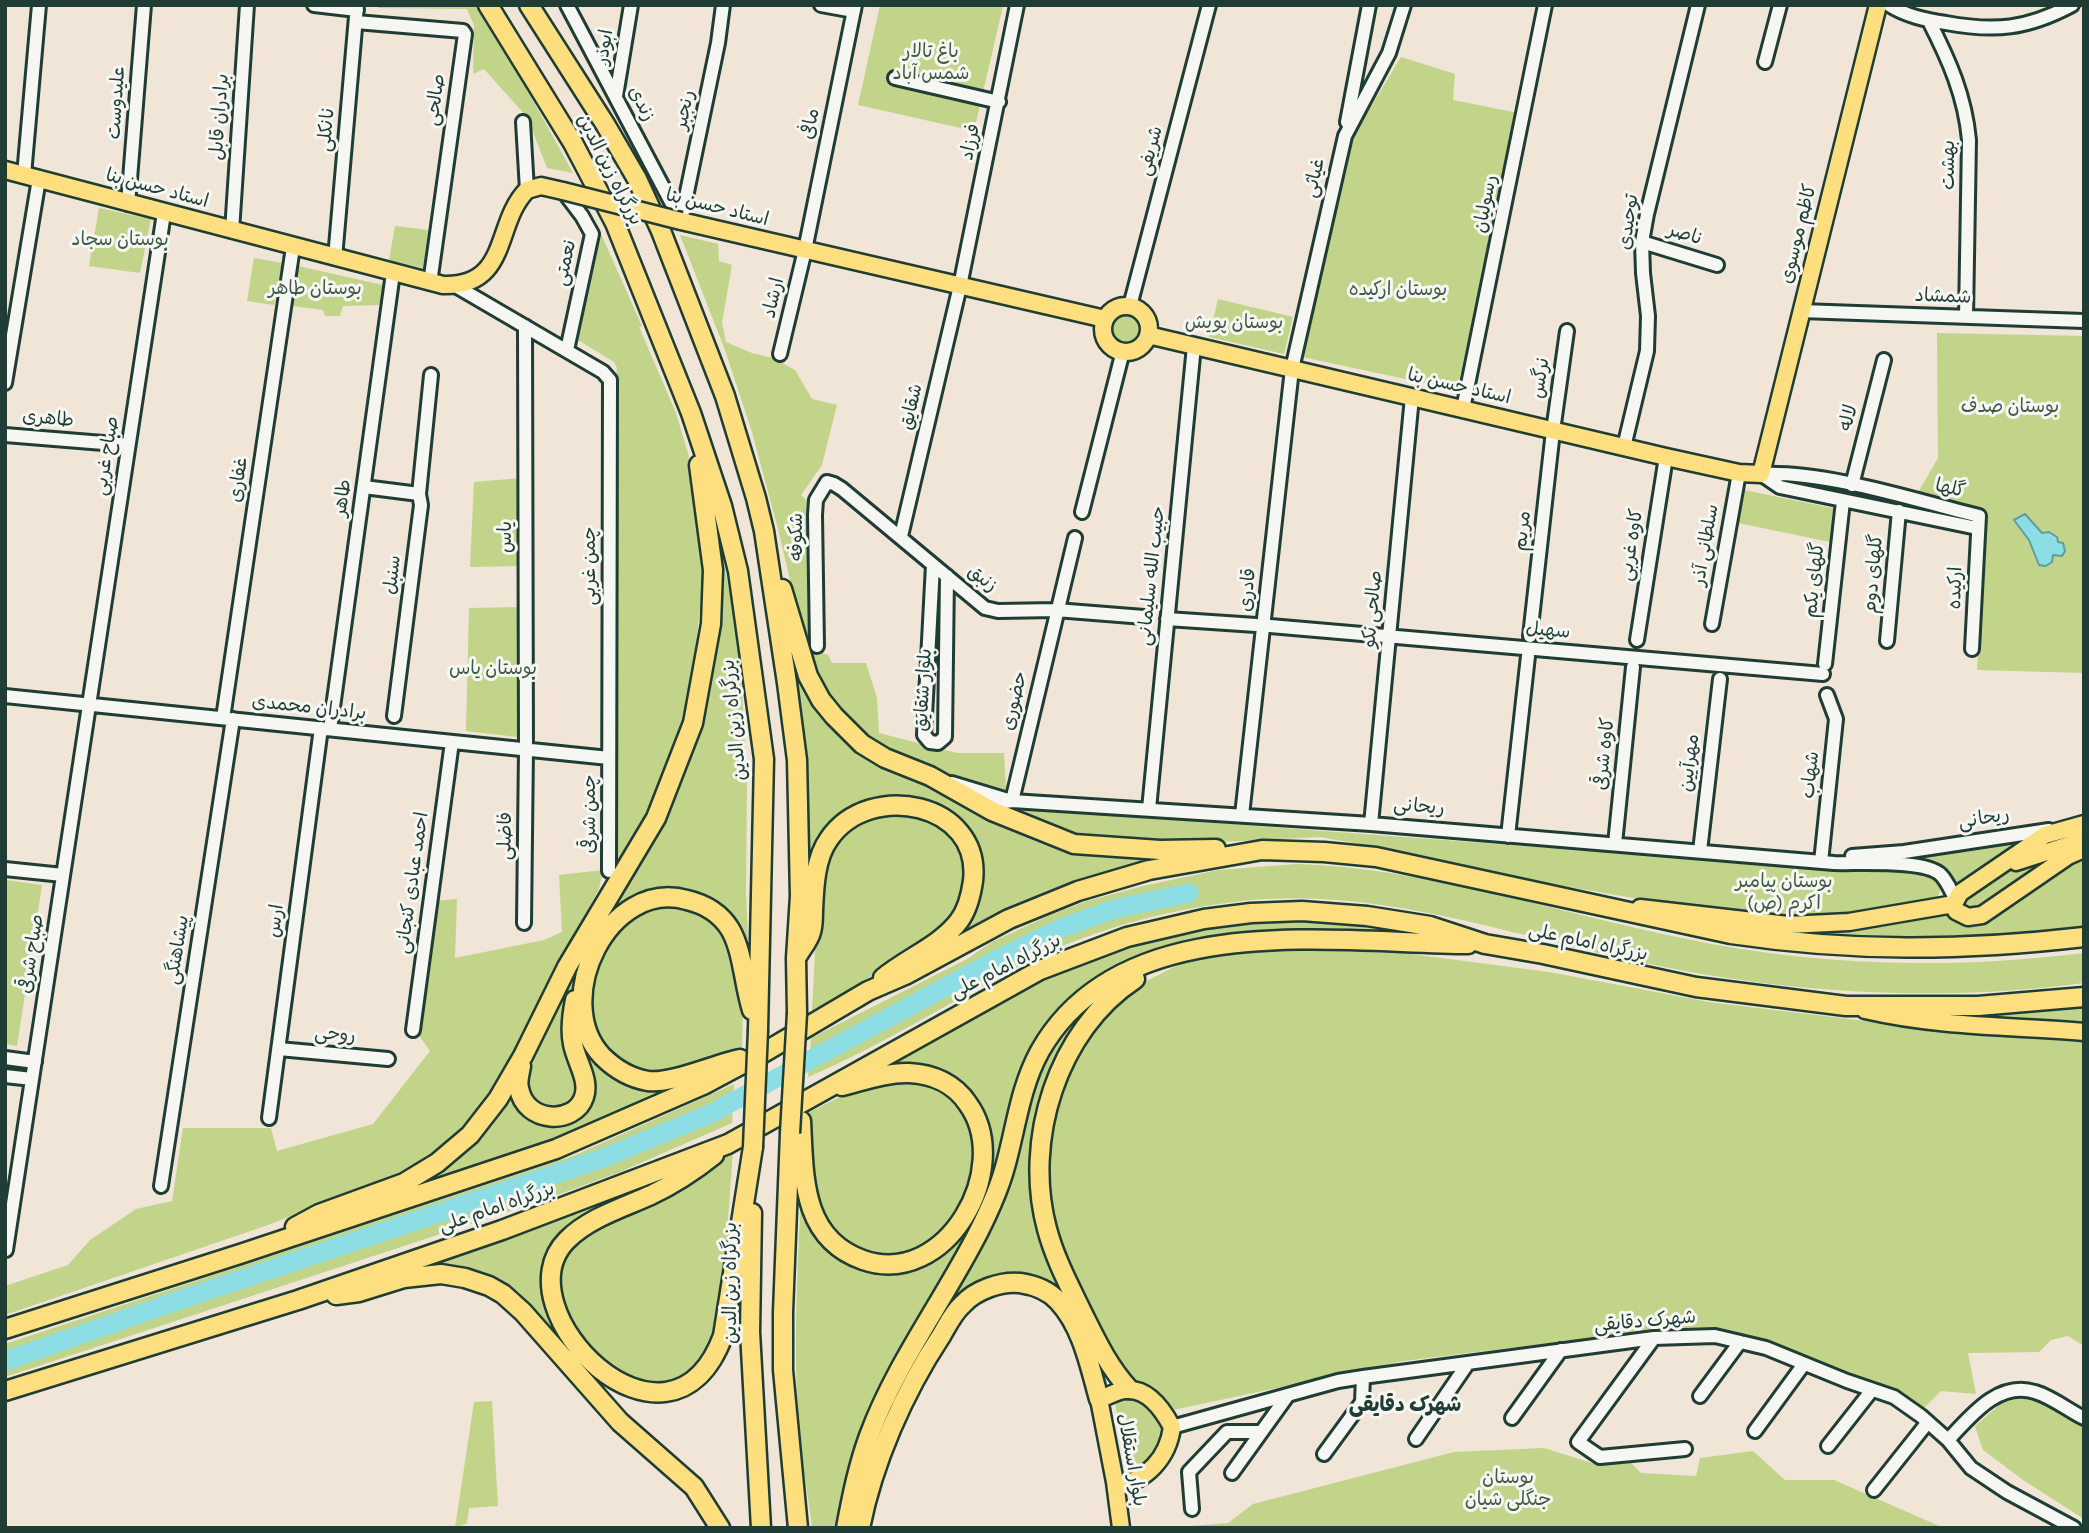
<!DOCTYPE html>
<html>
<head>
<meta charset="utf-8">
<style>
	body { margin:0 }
	#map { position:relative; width:2089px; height:1533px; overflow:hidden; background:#f0e5d6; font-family:Pangolin,sans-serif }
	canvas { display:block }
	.frame { position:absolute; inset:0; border:7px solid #1f3d34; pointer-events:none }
</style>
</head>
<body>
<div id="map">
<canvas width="2089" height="1533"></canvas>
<div class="frame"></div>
</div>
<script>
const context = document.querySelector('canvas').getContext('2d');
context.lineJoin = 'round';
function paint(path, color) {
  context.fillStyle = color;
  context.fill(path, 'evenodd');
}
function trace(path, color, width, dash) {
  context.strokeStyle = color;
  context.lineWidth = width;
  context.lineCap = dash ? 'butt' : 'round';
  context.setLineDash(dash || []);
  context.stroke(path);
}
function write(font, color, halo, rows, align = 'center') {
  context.font = font + ' Pangolin,"Playpen Sans Arabic",sans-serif';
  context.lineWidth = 6;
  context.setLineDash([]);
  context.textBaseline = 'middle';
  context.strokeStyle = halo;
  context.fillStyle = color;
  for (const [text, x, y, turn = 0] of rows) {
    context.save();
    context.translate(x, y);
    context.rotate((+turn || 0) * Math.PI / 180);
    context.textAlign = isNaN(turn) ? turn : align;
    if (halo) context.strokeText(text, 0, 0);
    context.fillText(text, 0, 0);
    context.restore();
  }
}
paint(new Path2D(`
	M378,5H477L499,39L573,173L547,168L527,117L484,69L473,74L474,25L467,9L378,8Z
	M880,5L1003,6L974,131L858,105Z
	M1401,57L1455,74L1453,100L1518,113L1457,390L1302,357L1352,138Z
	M99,208L151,219L140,273L89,266Z
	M395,226L428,230L423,268L389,260Z
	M601,234L642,326L639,327L676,413L688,453L705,559L689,712L647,818L607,883L615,686L612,433L617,368L614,362L578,340Z
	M680,235L718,244L719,261L732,265L722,323L726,342L752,353L773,358L795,370L812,399L837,405L822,465L801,495L811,504L814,650L828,655L832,663H866L877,698L879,733L957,753H1004L1006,790L1001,792L936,772L883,751L858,732L826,693L808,656L778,529L752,432L725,350Z
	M254,258L282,263L274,305L247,301Z
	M298,266L387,286L383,305L343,306L340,316H325L323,310L292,306Z
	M1218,299L1293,317L1284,354L1209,337Z
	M1109 329a17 17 0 1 1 34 0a17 17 0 1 1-34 0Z
	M1937,333L2084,336V673L1977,670L1985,511L1916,496L1938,458Z
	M521,478L519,566L470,567L474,482Z
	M1744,490L1837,509L1830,542L1738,523Z
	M716,524L732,603L741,673L747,780L746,892L750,990L719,911L636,900L577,994L620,1076L716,1067L639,1106L537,1148L371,1201L429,1176L540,1034L664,810L719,608Z
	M520,607L517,737L466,731L469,608Z
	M787,624L822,713L929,783L1035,836L1204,851L1119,870L1058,890L900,968L967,916L966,831L870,803L809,868L802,731Z
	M999,810H1041L1860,871C1881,871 1939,860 1940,891L1938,896L1926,902L1830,920L1720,913L1500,875L1426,856L1320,837L1140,846L1095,842Z
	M871,813L933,817L959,839L969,873L957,913L918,948L812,1011L818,893L832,842Z
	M2033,840L1956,888L1950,879L1897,859Z
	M2067,848L1978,911L1966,908C1955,885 2049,854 2067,848Z
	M2084,853V928C1981,939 1889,942 1786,932L1947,912L1961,921Z
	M1297,864C1426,868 1551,911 1677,937C1810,966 1949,970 2084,953V983C1934,1003 1782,993 1635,961C1506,934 1375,886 1242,901C1170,909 1097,928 1032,960C957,997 886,1044 808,1077L811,1038L967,959L992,942L1050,915L1087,901L1143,886L1218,870Z
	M603,870L599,889L532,1015L495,1093L458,1134L427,1160L371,1185L268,1225L5,1315V1286L68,1265L90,1240L136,1209L172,1201L183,1128H271L277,1151L373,1124L430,1051L420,1037L435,901L457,899L455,958L544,940L562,932L559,875Z
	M5,880L42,885L17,1046L5,1044Z
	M648,905L695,907L729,937L743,1005L742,1049L670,1076L661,1078L612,1061L597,1044L586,993L611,934Z
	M1289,918L1397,930L1460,941L1191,945L1058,1018L991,1192L915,1335L839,1528H812C809,1501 804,1475 801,1448C792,1365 797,1279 801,1196L841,1257L931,1258L987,1173L959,1087L861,1077L1026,986L1066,968L1130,945L1219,923Z
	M1248,947L1364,948L1549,972L1709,1002L1906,1026L2084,1041V1346L2068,1336L2051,1340L2039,1352L1968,1353L1976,1394L1941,1391L1924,1408L1789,1354L1728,1333L1671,1328L1404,1361L1173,1410L1138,1384L1090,1320L1055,1239L1045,1145L1076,1051L1131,989L1182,963Z
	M1106,990L1073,1037L1037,1178L1108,1386L1098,1388L1055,1290L975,1287L856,1495L878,1427L927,1334L1050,1042Z
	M2084,1006V1026L1901,1014L2028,1013Z
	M915,1077L958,1098L980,1144L969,1196L938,1240L896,1258L860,1254L819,1218L806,1114L853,1090Z
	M734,1084L732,1123L620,1172L541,1201L5,1377V1344L573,1156Z
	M733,1150L721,1318L704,1365L668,1386L653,1388L602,1366L564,1318L556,1277L577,1238L670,1189Z
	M699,1162L556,1244C535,1279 550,1315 567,1349L525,1300L511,1290L483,1276L337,1291L561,1218Z
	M2052,1396L2084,1412V1519L2023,1480L1983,1450L1975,1426L2005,1400Z
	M1131,1399C1180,1418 1170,1457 1126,1474L1115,1402Z
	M492,1401L498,1506L469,1508L467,1523L455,1528L474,1402Z
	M1544,1448L1598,1465L1631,1463L1641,1473L1696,1476L1700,1458L1753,1451L1785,1480H1834L1944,1528H1168L1228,1523L1253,1504L1454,1452Z`), '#c1d489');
const water = new Path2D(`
	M2025,514L2042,533L2049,532L2057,537L2058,542L2063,543L2065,551L2062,556L2053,555L2052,562L2046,566L2039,565L2029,540L2014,520Z`);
paint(water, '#8cdee4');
trace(water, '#609e9e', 2);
trace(new Path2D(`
	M5,1361L197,1294L606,1157L712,1113L999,958L1059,929L1114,909L1189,893`), '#8cdee4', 19);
const minor = new Path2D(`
	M314,5L357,10
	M567,5L681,221
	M821,5L854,11
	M1889,5C1906,16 1926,20 1946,23C1995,32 2027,29 2072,5
	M1929,21C1949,60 1965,96 1969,140L1966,317
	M356,22L463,31L465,34L430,283
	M1765,62L1780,5
	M895,78L999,102
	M616,96L631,5
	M523,122L527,190
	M1347,122L1369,5
	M24,175L39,5
	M563,191L582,216L592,234L567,350
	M128,204L144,5
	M681,221L718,43L723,5
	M232,231L247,5
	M1642,242L1717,265
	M335,258L357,5
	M454,285L603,372L610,380L609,871
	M1130,306L1209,5
	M1801,311L2084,321
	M780,354L805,250L855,5
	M5,383L39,179
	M1463,409L1545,5
	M5,435L128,445
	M1624,447L1647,351L1648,316L1643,273L1642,242L1647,214L1698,5
	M1761,474C1827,471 1914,500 1979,516L1972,649
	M1761,474L1780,487L1977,528
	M1852,485L1884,360
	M364,487L419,494
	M1082,512L1123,351
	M901,536L960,286L1017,5
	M933,565L924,735L930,742L938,743L945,737L947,576
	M1167,619L1256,625
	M1712,624L1739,473
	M1270,626L1823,674
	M1530,636L1553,431L1567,331
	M1637,640L1666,457
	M1887,641L1899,511
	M817,646L815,515L816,500L827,482L834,484L842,489L985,608L998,611L1056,610L1144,617
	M1825,664L1843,501
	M5,696L609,758
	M394,716L421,505L419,494L431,375
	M223,718L293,247
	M330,729L393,273
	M952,783L1008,800
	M1012,801L1075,538
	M1149,809L1194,346
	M992,811L998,803L1012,801L1371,824L1834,863C1857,864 1926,859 1941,875C1947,881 1951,891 1955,898
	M1242,815L1292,369L1345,136L1389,53L1404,5
	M1371,824L1412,397
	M1508,836L1528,656
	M1615,844L1633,667
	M1700,851L1720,679
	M1852,856L1904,852L2049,830
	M1821,862L1836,719L1827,695
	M5,869L63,875
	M524,923L526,749L525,326
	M413,1030L452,742
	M279,1049L388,1059
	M5,1058L35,1062
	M5,1076L32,1079
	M269,1118L321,728
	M161,1186L233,719
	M6,1250L164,213
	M1654,1338L1578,1442L1600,1457L1685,1449
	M1700,1396L1740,1342
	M1512,1418L1561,1350
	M1172,1427L1338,1381L1363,1377L1654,1338L1715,1336L1766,1348L1847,1381L1894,1397L1921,1416L1948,1440L1971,1468L2007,1492L2074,1528
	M1755,1431L1804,1364
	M1416,1439L1468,1363
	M1948,1440C1970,1417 1998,1380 2035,1392C2052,1397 2068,1410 2084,1418
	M1828,1446L1872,1390
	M1324,1454L1362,1402L1363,1377
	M1232,1473L1288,1395
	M1874,1490L1928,1422
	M1192,1509L1189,1472L1227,1432H1261`);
const major = new Path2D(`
	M5,170L443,285C510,287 494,223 527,190L541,186L563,191
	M681,221L1105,319
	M1103 329a23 23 0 1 1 46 0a23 23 0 1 1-46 0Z
	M1148,335L1666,457L1739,473L1761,474L1878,5
	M2084,824L2045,835L1960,893L1954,904L1956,911L1968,917L1982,915L2068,856L2084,849
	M2016,862L2081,841
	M1640,908L1788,925L1849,922L1954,904
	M1865,1010C1939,1027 2010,1026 2084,1032
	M1116,1487C1147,1480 1168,1458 1172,1427C1163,1410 1148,1388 1126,1390C1117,1390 1108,1397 1099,1399L1115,1482L1121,1528`);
const highway = new Path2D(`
	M488,5L573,143L615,223L691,413L722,506L738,571L764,759L758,1030
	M529,5L605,124L637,179L661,231L725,396L756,498L764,531L787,683L797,760L800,896L796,958L797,1013
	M782,589L808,676L821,700L834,716L862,744L885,758L930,776L992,811L1074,844L1160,850L1216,849
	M798,955C802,948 809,940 811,932C813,926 813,917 813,911C814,888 815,858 829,839C869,780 982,802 973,881C971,895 968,909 959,921C940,946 907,958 883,978
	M740,1059C715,1064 672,1084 648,1081C630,1078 615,1069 602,1056C550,1000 609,878 687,900C704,904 720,913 730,929C743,951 744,985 752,1010
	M521,1066C520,1073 517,1081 519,1088C525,1124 575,1125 584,1097C590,1080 576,1061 573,1044C570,1030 572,1015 575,1000
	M801,1121C804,1176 801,1238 863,1260C946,1289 1014,1168 968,1104C955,1084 933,1074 909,1073C887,1072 863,1081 842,1086
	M790,1133L783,1312V1370L798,1528
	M714,1155C694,1171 674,1184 651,1195C622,1208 589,1218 567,1240C498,1309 669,1481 723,1336L753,1147
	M752,1213L750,1332L761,1528
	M295,1227L319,1214L404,1183L437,1163L470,1135L498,1099L523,1056L567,967L656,818L693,723L711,624L713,570L699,465
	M336,1295L359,1292L404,1278L441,1274L465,1278L489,1286L503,1294L523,1312L620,1422L694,1487L720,1528
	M5,1329L240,1254L556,1149L703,1085L763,1053L868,991L905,975L1009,919L1078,891L1149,870L1262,850L1324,852L1376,857L1731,934C1852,952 1963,951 2084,937
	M1129,1389C1108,1366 1096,1340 1082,1312C1069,1285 1055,1259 1047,1229C1023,1141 1057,1030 1135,979
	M5,1391L298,1300L502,1230L728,1144L1040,970L1127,937L1204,919L1251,913L1302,911L1367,916L1430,926L1485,944L1543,954L1696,987L1846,1006H1978L2084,997
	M846,1528C852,1496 858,1466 869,1436C896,1363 944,1300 979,1231C989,1211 999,1189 1005,1167C1016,1128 1020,1087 1040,1051C1121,908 1332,943 1468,944
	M860,1528C873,1462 904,1392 941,1336C947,1326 953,1313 962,1305C975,1290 1001,1281 1020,1283C1034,1285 1048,1290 1058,1301C1082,1326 1090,1367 1099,1399`);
trace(minor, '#1f3d34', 18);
trace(major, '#1f3d34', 21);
trace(highway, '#1f3d34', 23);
trace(minor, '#f6f6f2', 12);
trace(major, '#fedf80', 16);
trace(highway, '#fedf80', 18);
const majorBridge = new Path2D(`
	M563,191L681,221`);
const highwayBridge = new Path2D(`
	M790,1133L797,1013
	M753,1147L758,1030`);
trace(majorBridge, '#1f3d34', 21, []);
trace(highwayBridge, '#1f3d34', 23, []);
trace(majorBridge, '#fedf80', 16);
trace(highwayBridge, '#fedf80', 18);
write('19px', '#1f3d34', '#f6f6f2', [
	["ابوذر",605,47,-81],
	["صالحی",436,100,-82],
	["علیدوست",117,103,-86],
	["زندی",641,104,62],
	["رنجبر",685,110,-78],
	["برادران قابل",220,117,-86],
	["مافی",811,124,-78],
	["نانکلی",327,130,-85],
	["فرزاد",971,142,-78],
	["شریفی",1151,151,-75],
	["بهشت",1949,165,-90],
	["بزرگراه زین الدین",609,170,63],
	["غیاثی",1315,178,-77],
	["استاد حسن بنا",157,189,15],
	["رسولیان",1486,204,-79],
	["استاد حسن بنا",717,208,14],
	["توحیدی",1629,222,-82],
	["کاظم موسوی",1799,234,-76],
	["ناصر",1685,235,17],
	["نعمتی",566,263,-78],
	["شمشاد",1943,297,2],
	["ارشاد",774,298,-77],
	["نرگس",1541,378,-82],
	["استاد حسن بنا",1459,387,13],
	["شقایق",912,407,-77],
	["لاله",1849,418,-75],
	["طاهری",48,419,5],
	["صباح غربی",107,456,-81],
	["غفاری",239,480,-82],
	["گلها",1950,489,13],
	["طاهر",343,498,-82],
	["مریم",1523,531,-84],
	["یاس",506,537,-90],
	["شکوفه",797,537,-90],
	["کاوه غربی",1632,545,-81],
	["سلطانی آذر",1706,545,-80],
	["چمن غربی",590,566,-90],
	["گلهای دوم",1874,574,-85],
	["سنبل",393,575,-83],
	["حبیب الله سلیمانی",1152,576,-84],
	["زنبق",982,579,37],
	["گلهای یکم",1815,580,-84],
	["ارکیده",1956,588,-88],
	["قادری",1248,590,-84],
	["صالحی نکو",1373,609,-85],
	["سهیل",1548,631,5],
	["بلوار شقایق",924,690,-87],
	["حضوری",1015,701,-77],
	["برادران محمدی",309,708,6],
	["بزرگراه زین الدین",735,720,-96],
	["کاوه شرقی",1605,754,-84],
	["مهرآیین",1690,763,-83],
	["شهاب",1811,775,-84],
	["ریحانی",1419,807,5],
	["چمن شرقی",590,814,-90],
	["ریحانی",1984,819,-9],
	["فاضلی",506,836,-89],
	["احمد عبادی کنجانی",413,883,-82],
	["ارس",276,921,-82],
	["بزرگراه امام علی",1588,943,12],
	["پیشاهنگی",178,950,-81],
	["صباح شرقی",32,954,-81],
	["بزرگراه امام علی",1006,967,-27],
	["روحی",335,1035,5],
	["بزرگراه امام علی",497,1208,-19],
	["بزرگراه زین الدین",731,1283,-90],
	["شهرک دقایقی",1645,1322,-5],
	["بلوار استقلال",1131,1460,80]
]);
write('19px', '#3f5b45', '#f6f6f2', [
	["باغ تالار",931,52],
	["شمس آباد",931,74],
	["بوستان سجاد",120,240],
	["بوستان طاهر",315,289],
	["بوستان ارکیده",1398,290],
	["بوستان پویش",1234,323],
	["بوستان صدف",2010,407],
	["بوستان یاس",493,669],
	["بوستان پیامبر",1784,882],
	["اکرم (ص)",1784,904],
	["بوستان",1508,1478],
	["جنگلی شیان",1508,1500]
]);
write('bold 21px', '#1f3d34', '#f6f6f2', [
	["شهرک دقایقی",1405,1406]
]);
</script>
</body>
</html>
